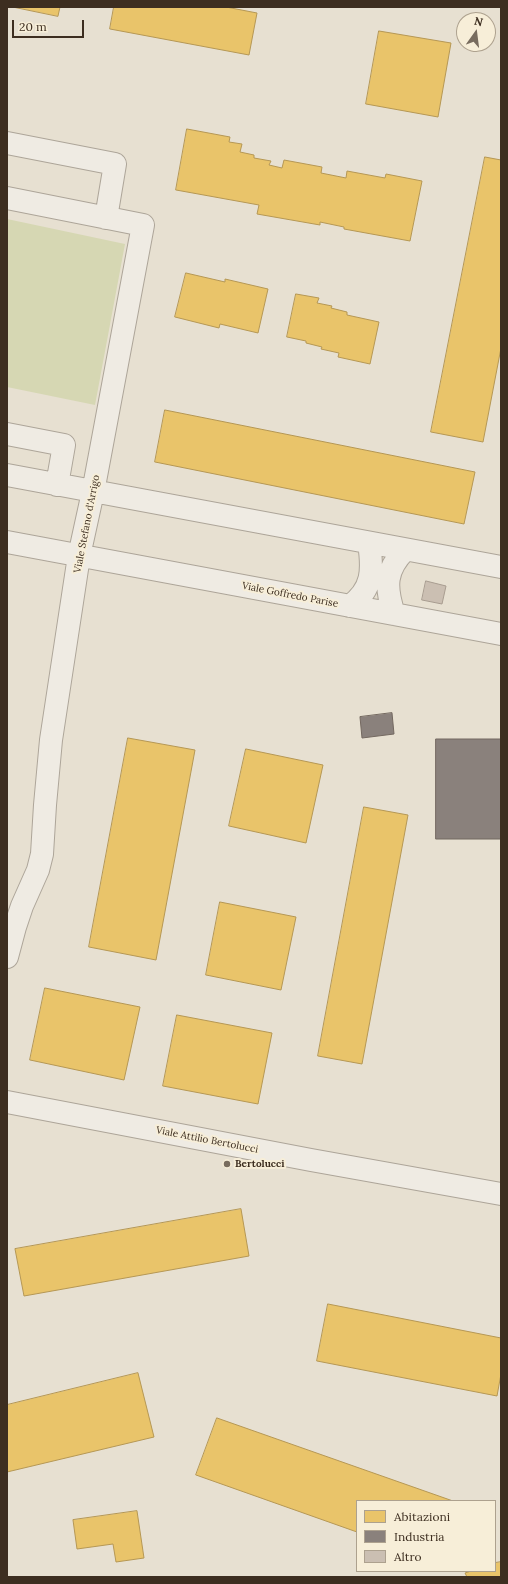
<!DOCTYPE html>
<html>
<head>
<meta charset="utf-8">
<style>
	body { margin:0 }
	#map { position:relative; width:508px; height:1584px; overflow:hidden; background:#e7e0d1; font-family:Lora,serif }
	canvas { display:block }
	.frame { position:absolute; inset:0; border:8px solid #3d2e20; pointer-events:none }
	.legend { position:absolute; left:356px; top:1500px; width:140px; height:72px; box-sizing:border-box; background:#f7eed8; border:1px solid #ada18e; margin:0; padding:5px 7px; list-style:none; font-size:12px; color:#3d2e20 }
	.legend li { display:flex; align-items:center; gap:8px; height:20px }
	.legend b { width:20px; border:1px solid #ada18e }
	.north { position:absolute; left:456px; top:12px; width:40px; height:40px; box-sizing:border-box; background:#f7eed8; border:1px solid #ada18e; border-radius:50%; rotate:14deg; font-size:11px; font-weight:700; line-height:16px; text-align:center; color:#3d2e20 }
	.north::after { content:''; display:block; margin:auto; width:14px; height:18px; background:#786c5e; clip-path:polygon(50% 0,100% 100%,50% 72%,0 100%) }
	.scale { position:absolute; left:12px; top:20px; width:72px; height:18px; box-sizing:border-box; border:2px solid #3d2e20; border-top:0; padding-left:5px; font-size:12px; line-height:14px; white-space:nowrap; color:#3d2e20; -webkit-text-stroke:3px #f7eed8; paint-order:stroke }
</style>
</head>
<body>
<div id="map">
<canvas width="508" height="1584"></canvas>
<div class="frame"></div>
<ul class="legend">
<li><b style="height:11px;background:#e9c46a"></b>Abitazioni</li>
<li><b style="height:11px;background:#8a817c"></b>Industria</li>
<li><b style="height:11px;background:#cbbfb2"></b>Altro</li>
</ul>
<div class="north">N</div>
<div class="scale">20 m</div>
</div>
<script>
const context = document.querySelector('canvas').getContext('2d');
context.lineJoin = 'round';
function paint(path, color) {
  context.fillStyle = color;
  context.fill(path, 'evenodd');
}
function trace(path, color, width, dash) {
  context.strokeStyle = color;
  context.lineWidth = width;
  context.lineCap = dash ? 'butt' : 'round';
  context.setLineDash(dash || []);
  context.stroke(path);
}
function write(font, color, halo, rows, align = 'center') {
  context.font = font + ' Lora,serif';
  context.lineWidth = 4;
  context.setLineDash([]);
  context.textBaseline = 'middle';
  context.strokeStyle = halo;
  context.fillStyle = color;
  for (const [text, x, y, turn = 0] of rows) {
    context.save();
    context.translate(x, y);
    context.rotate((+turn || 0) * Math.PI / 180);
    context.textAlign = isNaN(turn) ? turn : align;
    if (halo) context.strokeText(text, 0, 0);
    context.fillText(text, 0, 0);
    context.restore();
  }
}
paint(new Path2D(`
	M7,219L125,244L95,405L7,387Z`), '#d6d7b3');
const homes = new Path2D(`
	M13,7H60L58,16Z
	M114,7H226L257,13L249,55L110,29Z
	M379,31L451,43L438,117L366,104Z
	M187,129L230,137L229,142L242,144L240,152L254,155V158L271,161L269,165L282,168L284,160L322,167L321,173L346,178L347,171L385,178L386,174L422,181L410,241L344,229V227L320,222V225L257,214L259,205L176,190Z
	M485,157L501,160V348L483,442L431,432Z
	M186,273L225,282V279L268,289L258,333L220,324L219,328L175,317Z
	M296,294L319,298L317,303L332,306L331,308L347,312V315L379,322L370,364L338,357L339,353L321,349L322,347L306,343V341L287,337Z
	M165,410L475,472L464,524L155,462Z
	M128,738L195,750L156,960L89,947Z
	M246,749L323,765L306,843L229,826Z
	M364,807L408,815L362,1064L318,1056Z
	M220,902L296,917L281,990L206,975Z
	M45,988L140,1007L124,1080L30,1060Z
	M177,1015L272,1033L258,1104L163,1086Z
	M241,1209L249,1256L24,1296L15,1249Z
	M328,1304L501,1338V1374L497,1396L317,1361Z
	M138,1373L154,1437L7,1472V1405Z
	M217,1418L453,1501H357V1532L196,1475Z
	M137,1511L144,1558L116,1562L113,1544L77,1549L73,1520Z
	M501,1562V1577H467L465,1573L471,1571H495V1563Z`);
paint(homes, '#e9c46a');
trace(homes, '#b59754', 1);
const industry = new Path2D(`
	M392,713L394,734L362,738L360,717Z
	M436,739H501V839H436Z`);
paint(industry, '#8a817c');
trace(industry, '#736860', 1);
const building = new Path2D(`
	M426,581L446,586L442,604L422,600Z`);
paint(building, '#cbbfb2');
trace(building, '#a89c90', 1);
const minor = new Path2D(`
	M7,143L115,164L106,218
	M7,198L143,225L93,492L79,556L51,740L45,805L42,854L38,870L22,906L15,927L7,957
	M7,434L64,445L57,485
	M7,475L501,567
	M7,542L501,634
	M350,606C373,589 373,570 369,543
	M394,614C385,587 385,570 405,550
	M7,1102L311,1160L501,1194`);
trace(minor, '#ada599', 24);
trace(minor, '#efebe3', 22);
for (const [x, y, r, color] of [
	[227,1164,4,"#786c5e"]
]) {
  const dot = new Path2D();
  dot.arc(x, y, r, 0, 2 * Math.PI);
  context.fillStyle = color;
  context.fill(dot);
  trace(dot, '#f7eed8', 1.5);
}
write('10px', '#3d2e20', '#f7eed8', [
	["Viale Stefano d'Arrigo",87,524,-79],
	["Viale Goffredo Parise",290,595,11],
	["Viale Attilio Bertolucci",207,1140,11]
]);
write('bold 10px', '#3d2e20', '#f7eed8', [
	["Bertolucci",235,1164]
], 'left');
</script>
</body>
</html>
